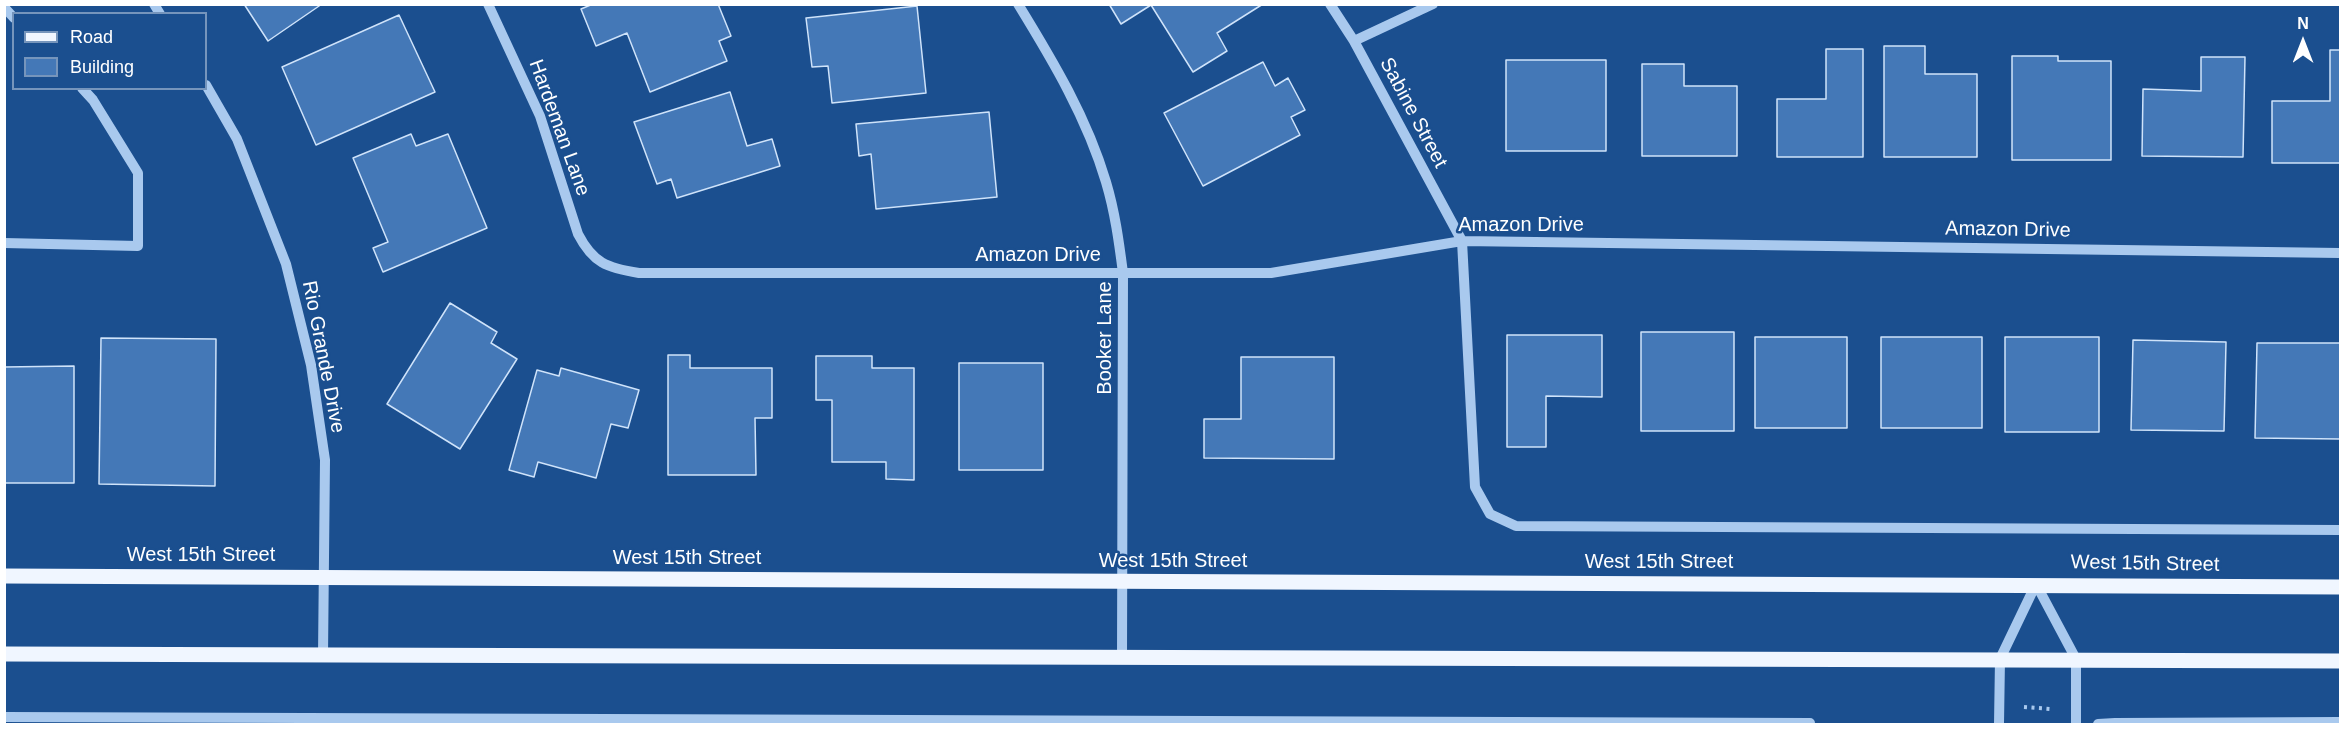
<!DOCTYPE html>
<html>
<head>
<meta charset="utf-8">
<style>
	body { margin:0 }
	#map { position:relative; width:2345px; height:729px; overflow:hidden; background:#1b4f8f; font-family:Arial,sans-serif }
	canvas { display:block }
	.frame { position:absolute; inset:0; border:6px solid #fff; pointer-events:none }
	.legend { position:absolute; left:12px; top:12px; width:195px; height:78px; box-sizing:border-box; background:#1b4f8f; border:2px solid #7695bc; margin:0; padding:8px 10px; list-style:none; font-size:18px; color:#fff }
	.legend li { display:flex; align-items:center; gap:12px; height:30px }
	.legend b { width:30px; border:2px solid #7695bc }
	.north { position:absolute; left:2273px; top:12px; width:60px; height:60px; -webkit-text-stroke:4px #1b4f8f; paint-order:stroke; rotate:0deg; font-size:16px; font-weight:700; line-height:24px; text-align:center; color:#fff }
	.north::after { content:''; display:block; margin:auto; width:21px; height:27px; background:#fff; clip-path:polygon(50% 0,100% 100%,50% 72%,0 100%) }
</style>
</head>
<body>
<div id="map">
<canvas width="2345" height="729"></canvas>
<div class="frame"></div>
<ul class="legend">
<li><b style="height:8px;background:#f0f6ff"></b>Road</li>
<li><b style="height:16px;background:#4478b7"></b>Building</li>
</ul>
<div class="north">N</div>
</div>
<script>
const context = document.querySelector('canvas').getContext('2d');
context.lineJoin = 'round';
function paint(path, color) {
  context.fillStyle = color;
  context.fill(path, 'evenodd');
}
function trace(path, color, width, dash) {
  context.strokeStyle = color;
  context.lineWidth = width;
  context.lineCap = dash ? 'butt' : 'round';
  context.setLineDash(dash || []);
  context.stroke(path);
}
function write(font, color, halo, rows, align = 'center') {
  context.font = font + ' Arial,sans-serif';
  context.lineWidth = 5;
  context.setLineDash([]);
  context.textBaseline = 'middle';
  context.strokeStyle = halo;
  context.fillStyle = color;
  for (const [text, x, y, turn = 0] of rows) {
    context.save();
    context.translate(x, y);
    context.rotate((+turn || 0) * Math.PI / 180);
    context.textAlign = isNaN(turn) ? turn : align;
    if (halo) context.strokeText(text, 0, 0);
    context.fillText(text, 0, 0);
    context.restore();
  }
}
const building = new Path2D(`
	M244,4H322L268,41Z
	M593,4H718L731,36L719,41L727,61L650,92L627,33L596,46L581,9Z
	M1109,4H1263L1217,33L1227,51L1193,72L1151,5L1121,24Z
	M917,6L926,93L832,103L828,66L812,67L806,18Z
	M399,15L435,92L316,145L282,67Z
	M1884,46H1925V74H1977V157H1884Z
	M1826,49H1863V157H1777V99H1826Z
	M2330,50H2340V163H2272V101H2330Z
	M2012,56H2058V61H2111V160H2012Z
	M2201,57H2245L2243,157L2142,156L2143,89L2201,91Z
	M1506,60H1606V151H1506Z
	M1263,62L1275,86L1288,78L1305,110L1291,117L1300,135L1203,186L1164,113Z
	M1642,64H1684V86H1737V156H1642Z
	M730,92L747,146L772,139L780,166L677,198L671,179L657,184L634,122Z
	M989,112L997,197L876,209L871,154L859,156L856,124Z
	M411,134L416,146L448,134L487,228L383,272L373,248L388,242L353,158Z
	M450,303L497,332L491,343L517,359L460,449L387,404Z
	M1641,332H1734V431H1641Z
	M1507,335H1602V397L1546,396V447H1507Z
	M1755,337H1847V428H1755Z
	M1881,337H1982V428H1881Z
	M2005,337H2099V432H2005Z
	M101,338L216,339L215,486L99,484Z
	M2133,340L2226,342L2224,431L2131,430Z
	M2257,343H2340V439L2255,438Z
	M668,355H690V368H772V418H755L756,475H668Z
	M816,356H872V368H914V480L886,479V462H832V400H816Z
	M1241,357H1334V459L1204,458V419H1241Z
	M959,363H1043V470H959Z
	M74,366V483H4V367Z
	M561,368L639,390L628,428L611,424L596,478L538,462L534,477L509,470L537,370L559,376Z`);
paint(building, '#4478b7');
trace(building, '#cfe3fa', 1.5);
trace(new Path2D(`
	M2024,707L2051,709`), '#a9c9ee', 4, [3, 4.5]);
trace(new Path2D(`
	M154,4L160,14
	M488,4L540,116L578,234C593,263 607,268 639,273H1271L1462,241L2340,253
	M1018,4C1053,61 1087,118 1106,182C1115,212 1119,242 1123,273L1122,658
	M1330,4L1354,41L1462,241L1475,487L1490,514L1516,526L2340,530
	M4,7L14,18
	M1354,41L1433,4
	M206,85L237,139L286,264L311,365L325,460L323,655
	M4,243L138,246V173L93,100L82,88
	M2036,584L2076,659V724
	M4,717L1810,723V724
	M1999,724L2000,659L2036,584
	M2098,724L2115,723L2340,722`), '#a9c9ee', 10);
trace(new Path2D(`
	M4,576L2340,587
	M4,654L2340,661`), '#f0f6ff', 15);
write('20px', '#fff', '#1b4f8f', [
	["Sabine Street",1413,113,62],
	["Hardeman Lane",559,128,70],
	["Amazon Drive",1521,225],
	["Amazon Drive",2008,230,1],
	["Amazon Drive",1038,255],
	["Booker Lane",1105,338,-90],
	["Rio Grande Drive",323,357,79],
	["West 15th Street",201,555],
	["West 15th Street",687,558],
	["West 15th Street",1173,561],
	["West 15th Street",1659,562],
	["West 15th Street",2145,564,1]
]);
</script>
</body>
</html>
